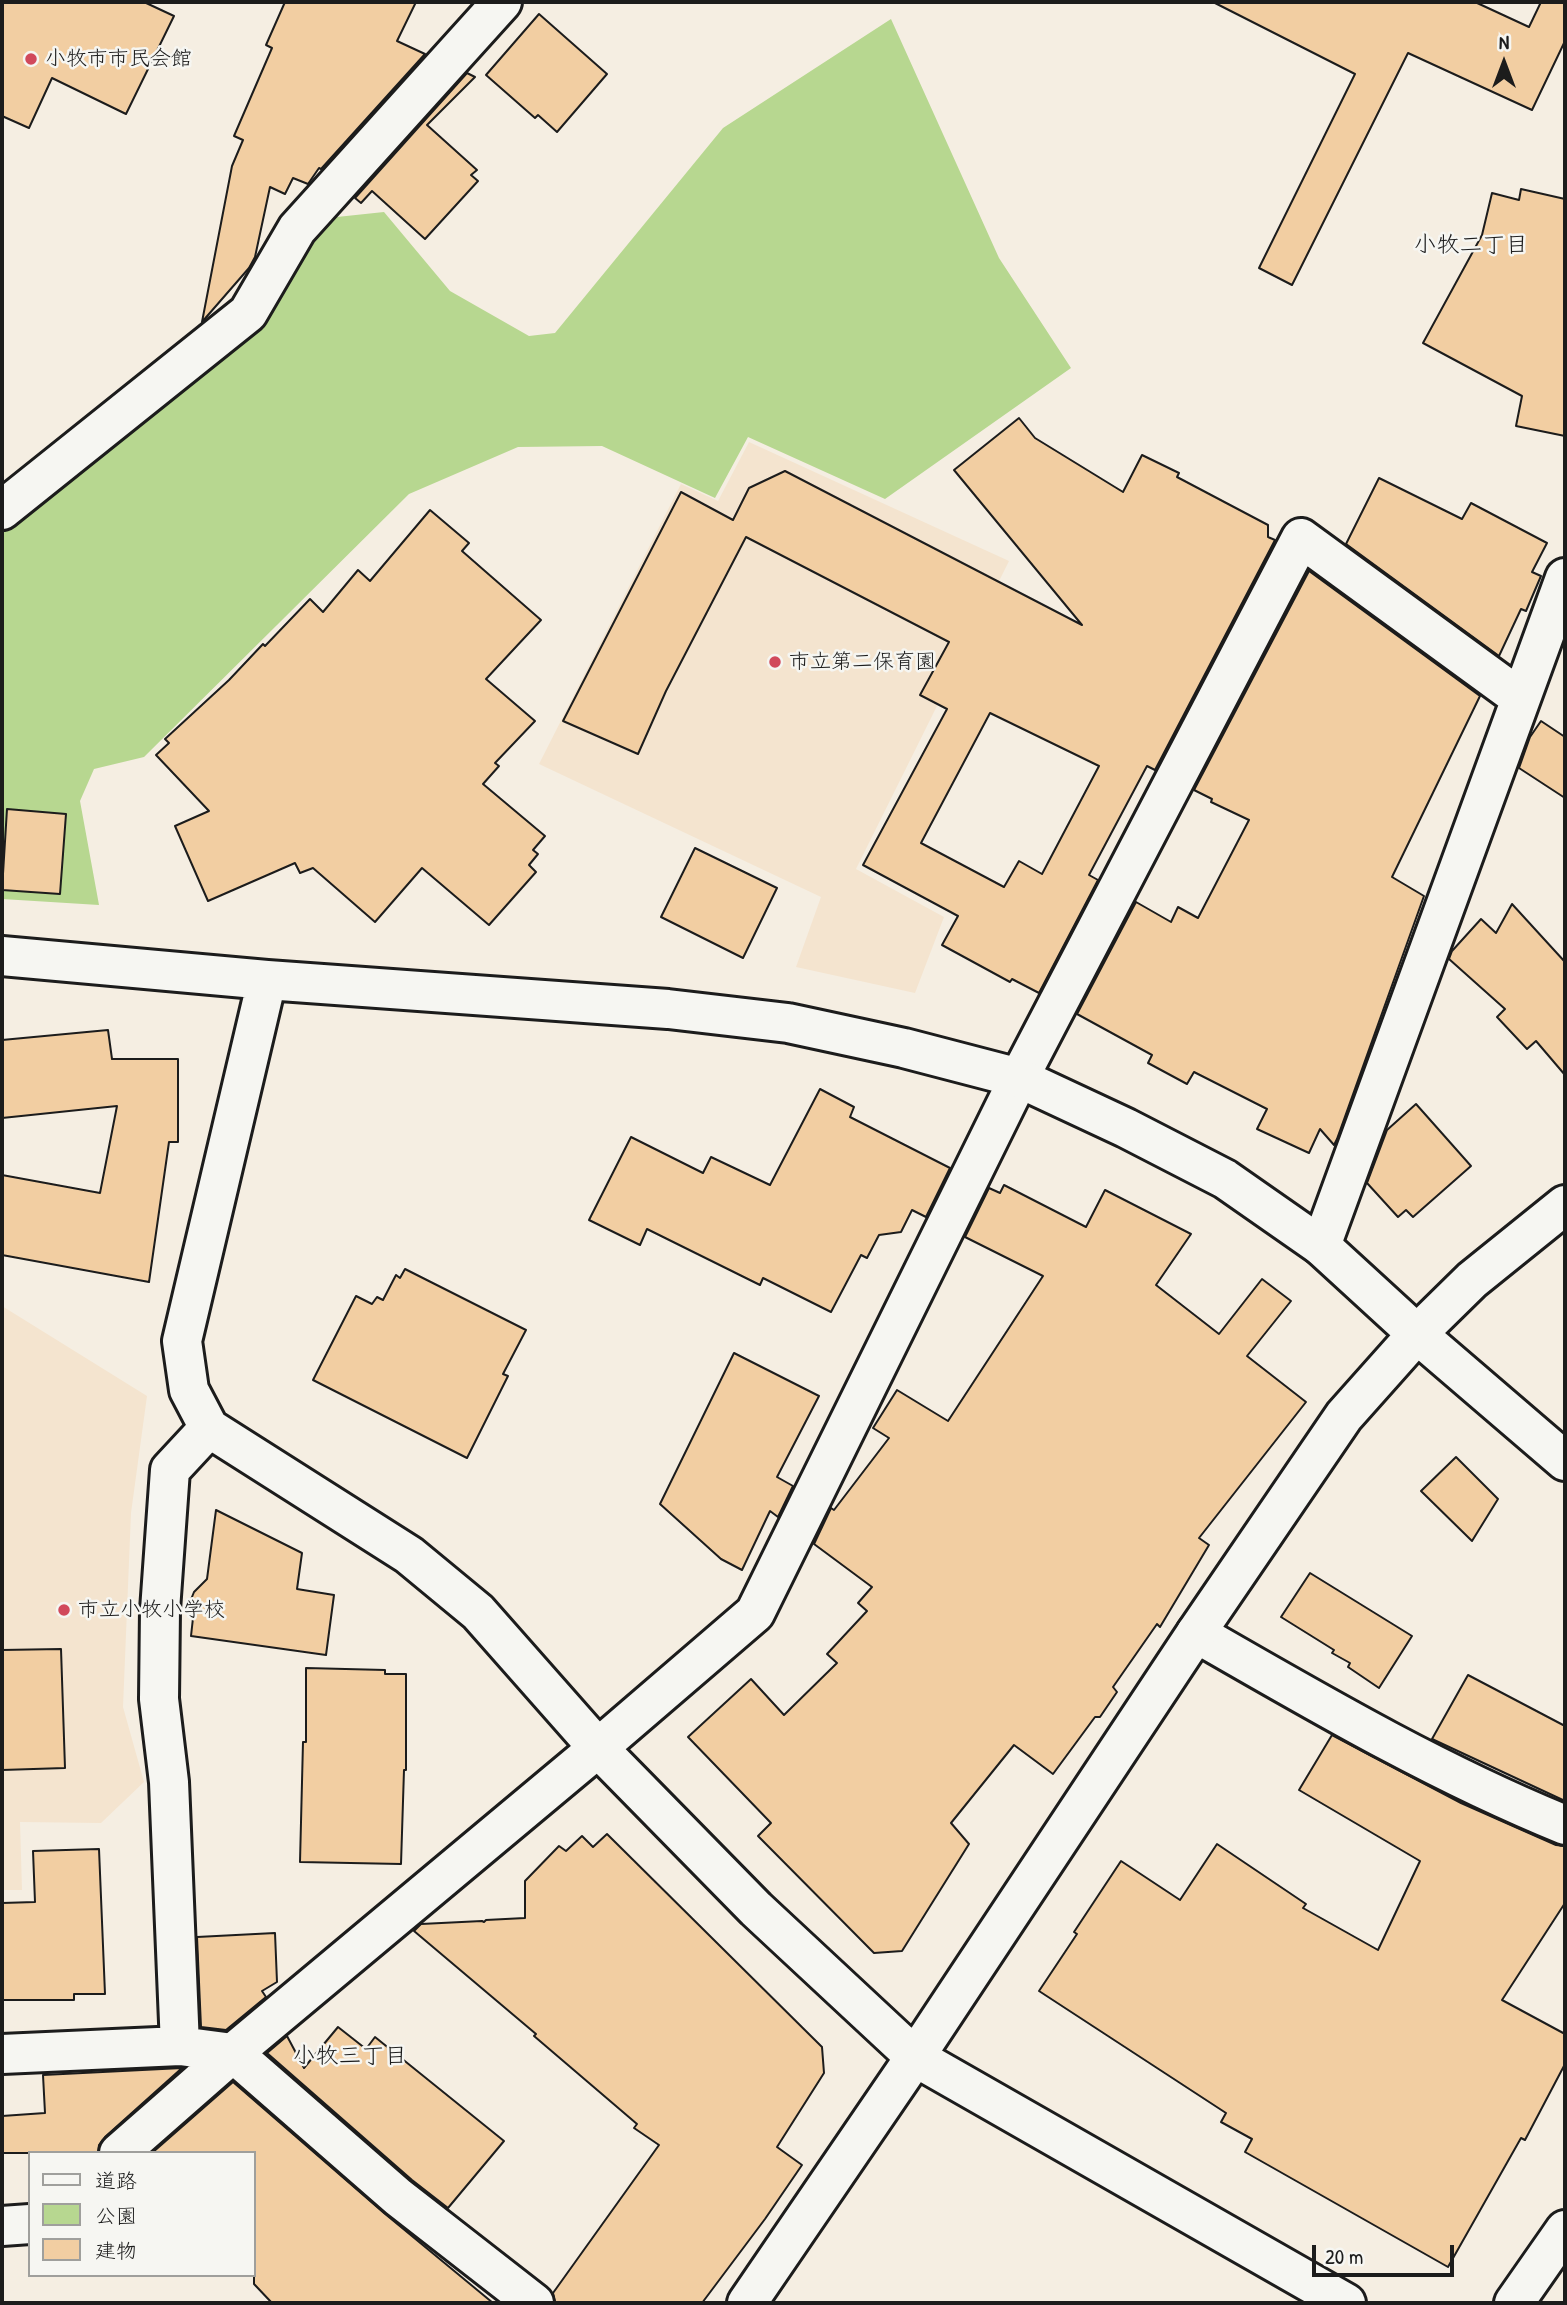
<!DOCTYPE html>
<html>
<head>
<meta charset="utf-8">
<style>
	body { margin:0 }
	#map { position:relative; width:1567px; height:2305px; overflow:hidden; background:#f5eee2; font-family:"Patrick Hand","Klee One",sans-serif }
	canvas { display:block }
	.frame { position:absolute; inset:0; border:4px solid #1c1c1c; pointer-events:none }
	.legend { position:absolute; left:28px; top:2151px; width:228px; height:126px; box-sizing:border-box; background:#f6f6f2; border:2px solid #9f9f9c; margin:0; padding:9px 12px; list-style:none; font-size:21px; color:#1c1c1c }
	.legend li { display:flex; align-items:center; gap:14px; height:35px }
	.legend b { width:35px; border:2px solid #9f9f9c }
	.north { position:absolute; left:1469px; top:28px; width:70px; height:70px; -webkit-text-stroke:5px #f6f6f2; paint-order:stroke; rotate:0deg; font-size:19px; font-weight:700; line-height:28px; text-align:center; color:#1c1c1c }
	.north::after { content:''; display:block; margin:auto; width:24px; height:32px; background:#1c1c1c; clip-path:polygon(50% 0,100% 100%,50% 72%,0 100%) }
	.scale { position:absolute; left:1312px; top:2245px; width:142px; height:32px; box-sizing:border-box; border:4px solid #1c1c1c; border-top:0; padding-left:9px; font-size:21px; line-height:24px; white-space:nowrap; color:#1c1c1c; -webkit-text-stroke:5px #f6f6f2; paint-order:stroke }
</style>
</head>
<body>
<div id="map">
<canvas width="1567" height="2305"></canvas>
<div class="frame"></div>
<ul class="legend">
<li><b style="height:9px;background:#f6f6f2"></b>道路</li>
<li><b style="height:19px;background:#b7d790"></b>公園</li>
<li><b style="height:19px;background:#f2cea2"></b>建物</li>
</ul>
<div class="north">N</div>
<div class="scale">20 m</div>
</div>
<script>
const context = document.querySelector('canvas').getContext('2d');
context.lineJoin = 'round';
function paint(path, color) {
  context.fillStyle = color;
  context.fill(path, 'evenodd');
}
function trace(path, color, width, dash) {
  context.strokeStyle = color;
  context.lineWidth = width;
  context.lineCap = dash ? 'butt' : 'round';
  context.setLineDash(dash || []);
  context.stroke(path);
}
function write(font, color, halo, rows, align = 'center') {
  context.font = font + ' "Patrick Hand","Klee One",sans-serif';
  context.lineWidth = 5;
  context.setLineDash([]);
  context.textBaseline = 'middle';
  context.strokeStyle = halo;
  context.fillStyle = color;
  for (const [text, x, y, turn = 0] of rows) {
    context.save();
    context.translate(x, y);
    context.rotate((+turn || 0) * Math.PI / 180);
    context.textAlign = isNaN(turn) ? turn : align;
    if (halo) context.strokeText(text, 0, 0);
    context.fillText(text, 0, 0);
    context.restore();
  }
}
paint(new Path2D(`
	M749,442L1009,561L856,869L944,917L915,993L796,967L821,897L539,764L681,484L718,501Z
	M2,1306L147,1396L131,1513L123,1707L144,1782L101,1823L20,1822L22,1890H2Z`), '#f4e4cf');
paint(new Path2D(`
	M891,19L999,258L1071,368L885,499L748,437L715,498L602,446L518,447L409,494L144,757L94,769L80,801L99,905L2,899V530L98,457L318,219L384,212L450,291L529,336L555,333L723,128Z`), '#b7d790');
const building = new Path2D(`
	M2,2H144L174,16L126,114L52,78L29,128L2,116Z
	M285,2H416L397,41L425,54L321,169L319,168L308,184L293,178L285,194L270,187L255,257L249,268L202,322L232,166L243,140L234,136L272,48L266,45Z
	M1213,2H1475L1529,27L1541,2H1565V41L1532,110L1408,53L1292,285L1259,268L1355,74Z
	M539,14L607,74L557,132L538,115L535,118L486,75Z
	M467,73L475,77L427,125L477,170L471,175L478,181L425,239L372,191L361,203L355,198Z
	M1521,189L1565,199V436L1516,426L1522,396L1423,343L1482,235L1492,193L1519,200Z
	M1019,418L1035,438L1123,492L1142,455L1179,473L1177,477L1268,525V537L1275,540L1155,770L1147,766L1089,875L1098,880L1039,993L1012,979L1010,982L942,945L958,916L863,865L947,709L920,695L949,642L746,537L666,691L638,754L563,721L681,492L733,520L749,488L785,471L1082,625L954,470ZM990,713L1099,766L1042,874L1019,861L1004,887L921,843Z
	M1379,478L1462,519L1471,503L1547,543L1532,572L1541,576L1526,611L1521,609L1499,656L1346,544Z
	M430,510L469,543L462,551L541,620L486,679L535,721L495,763L499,766L483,784L545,836L533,850L538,854L529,865L536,872L489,925L422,868L375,922L313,868L300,873L295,863L208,901L175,826L209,811L156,755L169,743L165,739L229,680L263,644L265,646L310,599L323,612L358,570L370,581Z
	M1309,571L1480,696L1392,877L1424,896L1337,1139L1334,1145L1320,1129L1309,1153L1257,1129L1267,1109L1194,1072L1187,1084L1148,1063L1152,1055L1077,1014L1136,902L1171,922L1178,907L1198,918L1249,820L1211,802L1212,799L1194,790Z
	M1541,721L1565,737V798L1519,768L1530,737Z
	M7,809L66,814L60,894L2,890Z
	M695,848L777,888L743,958L661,917Z
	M1512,904L1565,962V1075L1536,1041L1527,1049L1497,1017L1505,1009L1449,959L1452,951L1481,919L1496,933Z
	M108,1030L112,1059H178V1142H169L149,1282L2,1255V1175L100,1193L117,1106L2,1118V1040Z
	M820,1089L854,1107L850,1117L950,1168L926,1217L912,1210L901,1232L879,1235L867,1258L861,1255L831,1312L763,1278L760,1285L647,1229L640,1245L589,1220L631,1137L703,1173L711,1157L770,1185Z
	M1416,1104L1471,1166L1413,1217L1406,1210L1398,1217L1367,1183L1387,1130Z
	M1004,1185L1086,1227L1105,1190L1191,1234L1156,1285L1219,1334L1262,1279L1291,1301L1247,1356L1306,1402L1199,1538L1209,1545L1160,1627L1157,1624L1113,1687L1117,1692L1100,1717H1095L1053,1774L1014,1745L951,1823L969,1844L902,1951L874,1953L758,1836L771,1823L688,1737L751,1679L784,1715L837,1663L827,1654L867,1611L858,1603L872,1587L814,1544L831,1508L834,1510L889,1438L873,1428L897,1390L948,1421L1043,1276L965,1237L989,1188L1000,1193Z
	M405,1269L526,1330L503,1374L508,1376L467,1458L313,1380L356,1296L372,1304L377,1297L383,1300L396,1275L400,1278Z
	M734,1353L819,1396L777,1477L793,1486L778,1517L770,1511L742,1570L721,1559L660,1504Z
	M1456,1457L1498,1499L1472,1541L1421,1491Z
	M216,1510L302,1553L297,1589L334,1595L326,1655L191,1636L193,1618L190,1602L194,1592L207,1579Z
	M1310,1573L1412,1636L1379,1688L1348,1667L1350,1663L1332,1653L1334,1650L1281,1617Z
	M61,1649L65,1768L2,1770V1650Z
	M306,1668L385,1670V1674H406V1770H404L401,1864L300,1862L303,1742H306Z
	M1468,1675L1565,1726V1801L1432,1739Z
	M1332,1735L1461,1803L1556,1845L1565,1846V1903L1502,2000L1565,2034V2064L1525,2140L1521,2138L1448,2267L1245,2152L1252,2139L1221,2122L1226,2113L1039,1991L1077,1934L1074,1932L1121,1861L1180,1900L1217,1844L1306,1904L1303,1908L1378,1950L1420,1861L1299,1790Z
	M607,1834L822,2047L824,2073L777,2147L802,2165L765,2219L702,2303H555L553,2293L659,2145L634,2128L637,2124L534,2036L536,2034L414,1931L421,1924L482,1921L484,1922L486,1920L525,1918V1881L559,1846L566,1851L582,1836L593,1847Z
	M99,1849L105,1994H74V2000H2V1903L35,1902L33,1851Z
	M275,1933L277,1982L262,1991L266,1997L226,2030L201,2027L197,1937Z
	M338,2027L366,2049L375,2037L504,2141L448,2208L412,2180L267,2053L287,2036L304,2068Z
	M182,2068L105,2137L99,2145L98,2153H2V2116L45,2113L43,2075Z
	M233,2082L384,2213L493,2303H272L254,2284V2153H152Z`);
paint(building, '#f2cea2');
trace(building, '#1c1c1c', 2);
const minor = new Path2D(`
	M2,510L248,313L297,229L502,2
	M1321,1246L1565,578
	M1417,1334L1472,1280L1565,1205
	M1196,1633C1316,1702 1437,1773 1565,1825
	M180,2046L169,1782L159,1699L160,1610L170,1470L209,1428
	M2,2054L180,2046L233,2053L598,1748L755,1613L1019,1078L1301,538L1520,698
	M119,2153L233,2053L398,2197L534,2303
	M2,2226L30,2224`);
const tertiary = new Path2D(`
	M2,956L267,980L668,1009L788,1023L904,1048L1019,1078L1126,1128L1225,1179L1321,1246L1417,1334L1565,1461
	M267,980L182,1341L189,1390L209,1428L409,1555L478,1612L598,1748L756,1909L915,2057L1346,2303
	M747,2303L915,2057L1196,1633L1344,1416L1417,1334
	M1514,2303L1565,2230`);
trace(minor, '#1c1c1c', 44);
trace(tertiary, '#1c1c1c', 44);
trace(minor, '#f6f6f2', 38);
trace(tertiary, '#f6f6f2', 38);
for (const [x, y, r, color] of [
	[31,59,7,"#d1495b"],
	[775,662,7,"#d1495b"],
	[64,1610,7,"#d1495b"]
]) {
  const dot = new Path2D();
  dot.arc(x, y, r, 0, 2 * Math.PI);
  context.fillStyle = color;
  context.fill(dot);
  trace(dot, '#f6f6f2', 2.5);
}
write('21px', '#1c1c1c', '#f6f6f2', [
	["小牧市市民会館",45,59],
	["市立第二保育園",789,662],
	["市立小牧小学校",78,1610]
], 'left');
write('23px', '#1c1c1c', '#f6f6f2', [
	["小牧二丁目",1471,246],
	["小牧三丁目",350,2057]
]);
</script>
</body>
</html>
